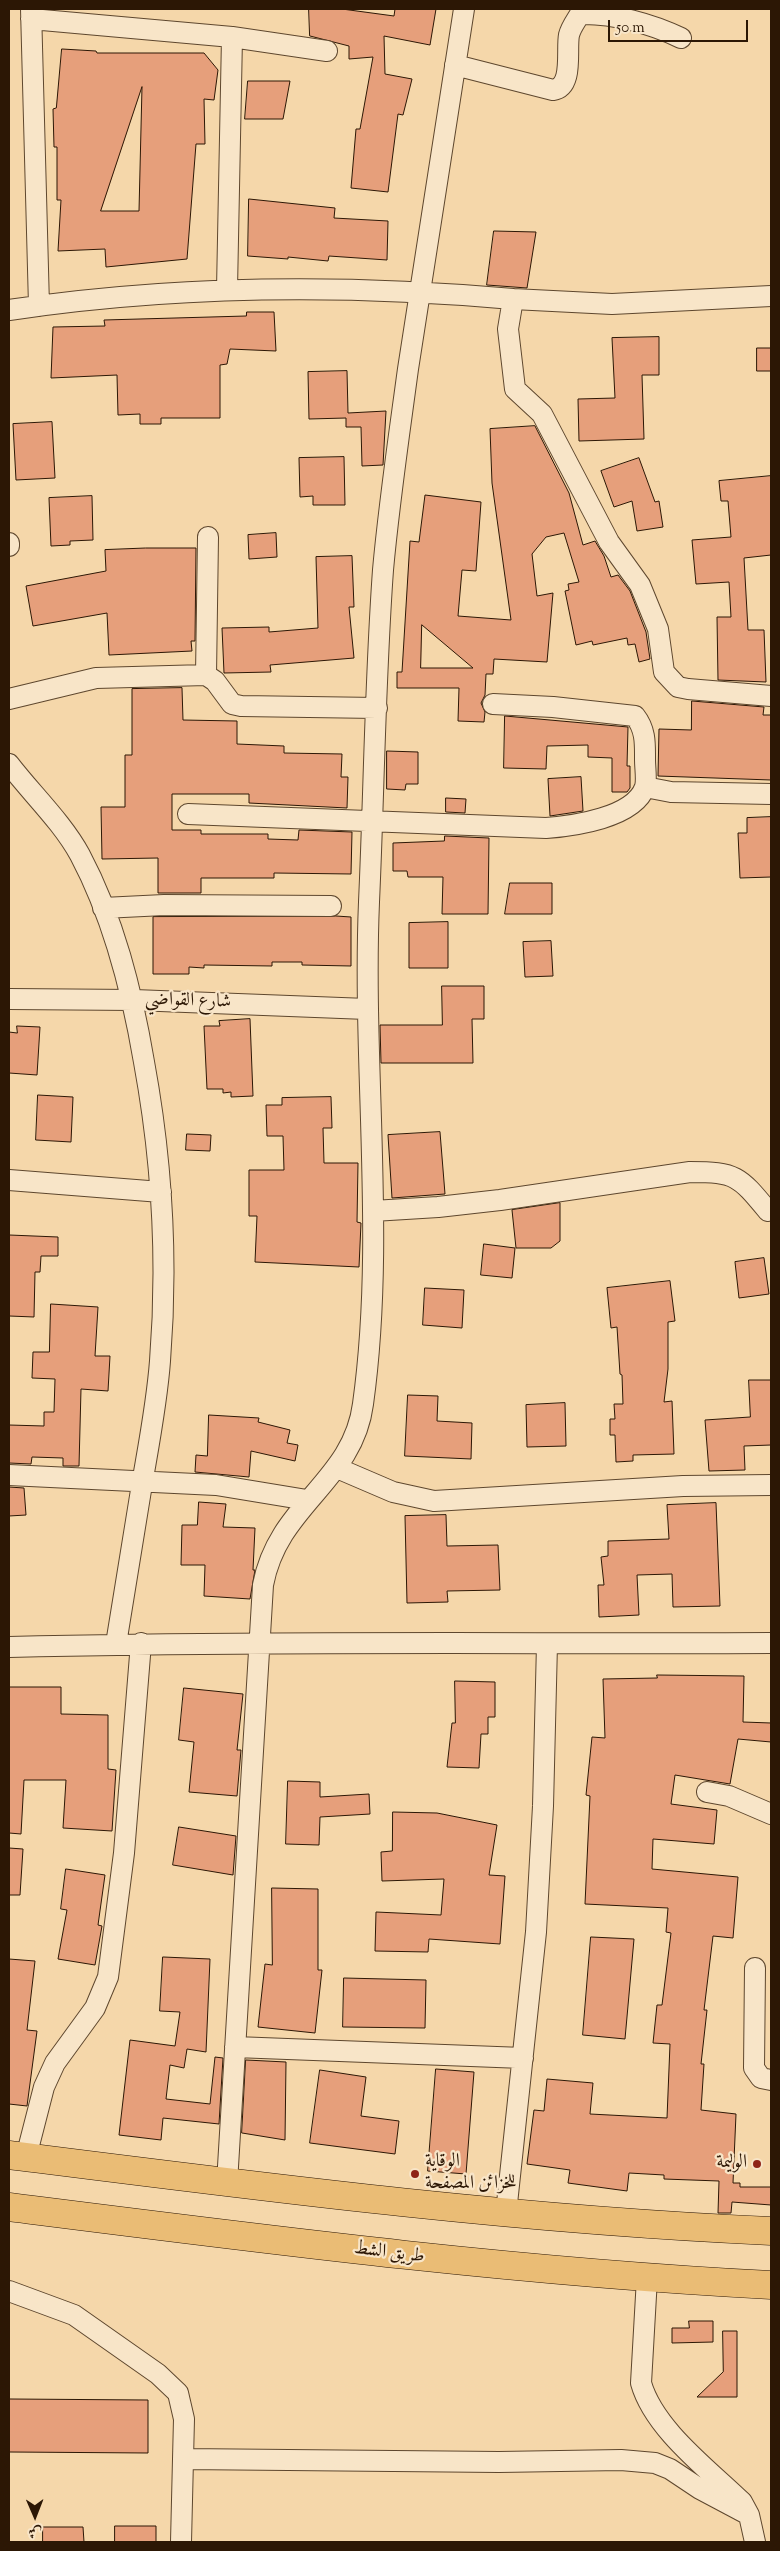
<!DOCTYPE html>
<html>
<head>
<meta charset="utf-8">
<style>
	body { margin:0 }
	#map { position:relative; width:780px; height:2551px; overflow:hidden; background:#f5d7aa; font-family:"Sorts Mill Goudy",Amiri,serif }
	canvas { display:block }
	.frame { position:absolute; inset:0; border:10px solid #2c1705; pointer-events:none }
	.north { position:absolute; left:10px; top:2491px; width:50px; height:50px; -webkit-text-stroke:4px #f8e5c8; paint-order:stroke; rotate:179deg; font-size:14px; font-weight:700; line-height:20px; text-align:center; color:#2c1705 }
	.north::after { content:''; display:block; margin:auto; width:18px; height:22px; background:#2c1705; clip-path:polygon(50% 0,100% 100%,50% 72%,0 100%) }
	.scale { position:absolute; left:608px; top:20px; width:140px; height:22px; box-sizing:border-box; border:2px solid #2c1705; border-top:0; padding-left:6px; font-size:15px; line-height:18px; white-space:nowrap; color:#2c1705; -webkit-text-stroke:4px #f8e5c8; paint-order:stroke }
</style>
</head>
<body>
<div id="map">
<canvas width="780" height="2551"></canvas>
<div class="frame"></div>
<div class="north">ش</div>
<div class="scale">50 m</div>
</div>
<script>
const context = document.querySelector('canvas').getContext('2d');
context.lineJoin = 'round';
function paint(path, color) {
  context.fillStyle = color;
  context.fill(path, 'evenodd');
}
function trace(path, color, width, dash) {
  context.strokeStyle = color;
  context.lineWidth = width;
  context.lineCap = dash ? 'butt' : 'round';
  context.setLineDash(dash || []);
  context.stroke(path);
}
function write(font, color, halo, rows, align = 'center') {
  context.font = font + ' "Sorts Mill Goudy",Amiri,serif';
  context.lineWidth = 4.5;
  context.setLineDash([]);
  context.textBaseline = 'middle';
  context.strokeStyle = halo;
  context.fillStyle = color;
  for (const [text, x, y, turn = 0] of rows) {
    context.save();
    context.translate(x, y);
    context.rotate((+turn || 0) * Math.PI / 180);
    context.textAlign = isNaN(turn) ? turn : align;
    if (halo) context.strokeText(text, 0, 0);
    context.fillText(text, 0, 0);
    context.restore();
  }
}
const building = new Path2D(`
	M309,9H342L394,16L395,9H436L430,45L384,36L385,74L412,79L403,115L398,114L388,192L351,188L356,129H360L373,57L349,59V46L310,36Z
	M62,49L96,51L97,53H204L218,70L214,100L204,99L205,144H196L187,259L106,267L105,249L58,251L61,200H57V147H54L53,109L56,108ZM142,87L139,211H101Z
	M248,81H290L283,119H245Z
	M249,199L335,208L334,218L388,221L387,260L329,256L328,261L288,257V259L248,256Z
	M494,231L536,232L527,288L487,285Z
	M247,312H274L276,351L230,349L227,364L220,365V418H161V424H140V414L118,415L117,375L51,378L53,327L105,326L104,320L246,316Z
	M659,337V375H642L644,439L579,441L578,399L615,398L612,338Z
	M757,348H771V371H757Z
	M347,371L348,413L386,411L383,465L362,466L361,427H346V418L309,419L308,372Z
	M52,422L55,478L16,480L13,424Z
	M535,426L569,493L583,545L595,541L604,556L611,577L618,575L630,591L646,632L650,659L639,662L635,644L628,645L627,638L593,645L592,641L576,645L565,591L569,590L568,584L579,582L564,533L546,537L532,554L537,596L553,593L547,662L494,659L493,674H486L485,695L481,703L485,712L484,722L458,721L459,688H397V672H402L410,541L419,542L425,495L481,502L476,571L462,570L458,616L511,620L492,483L490,429ZM422,625L473,668H421Z
	M344,457L345,505H313V496L300,497L299,458Z
	M639,458L655,502L659,501L663,527L637,531L632,501L614,507L601,471Z
	M771,476V555L744,558L748,630H764L766,682L718,680L717,617H731L729,582L696,584L692,540L731,537L728,501H721L719,481Z
	M92,496L93,540L70,541V545L51,546L49,498Z
	M276,533L277,557L249,559L248,535Z
	M146,548H196L195,641H191L192,651L109,655L107,613L33,626L26,586L106,571L105,550Z
	M352,556L354,607H349L354,658L270,665L271,672L224,673L222,628L269,627V632L318,628L316,557Z
	M182,688L183,720L237,721V744L284,746V753L342,754L341,777H348L347,808L249,803V794H172V830H201V834H268V839L298,840L299,830L352,832L351,874L274,873V878H201V893H158V858L102,859L101,807H125V755H132V689Z
	M692,701L764,707L763,715H771V780L658,776L659,729L691,730Z
	M505,716L628,727L627,766H630V788L627,792H612V758L588,757V745L547,746L546,769L504,768Z
	M387,751L418,752V784H406L405,790L387,789Z
	M581,777L583,811L550,816L548,779Z
	M446,798L466,799L465,813L446,812Z
	M771,817V877L740,878L738,833H747V818Z
	M445,836L489,838L488,914H442L443,877H408L407,871H393V843L444,841Z
	M510,883H552V914H505Z
	M336,916L351,917V966L302,965V962H272V966L204,965V968L189,967V974H153V917Z
	M448,922V968H409V923Z
	M551,941L553,976L525,977L523,942Z
	M442,986H484V1019H472L473,1063H381L380,1025H442Z
	M250,1019L253,1096L231,1097V1092L223,1093V1089H207L204,1026H220L219,1021Z
	M17,1026L40,1027L37,1075L9,1073V1032L17,1033Z
	M38,1095L73,1097L71,1142L36,1140Z
	M331,1097L332,1128H323L324,1163H358L357,1222L361,1223L359,1267L255,1262L257,1216H249V1170H284L283,1136H267L266,1105H282V1098Z
	M440,1132L445,1194L392,1198L388,1135Z
	M187,1134L211,1135L210,1151L186,1150Z
	M560,1203V1241L551,1248H516L512,1210Z
	M9,1235L58,1237V1256H41L40,1272H35L34,1317L9,1316Z
	M484,1244L515,1248L512,1278L481,1275Z
	M764,1258L769,1294L739,1298L735,1262Z
	M670,1281L675,1321L668,1322V1369L664,1402L672,1401L674,1454L633,1455V1461L616,1462L615,1435H610V1419H615L614,1404H623L622,1375L620,1374L617,1327L611,1328L607,1288Z
	M425,1288L464,1290L462,1328L423,1325Z
	M51,1304L98,1307L95,1356H110L108,1391L81,1389L79,1466H63V1458L32,1457L31,1464L9,1463V1425L44,1426V1412H54L55,1379L32,1378L33,1352H49Z
	M749,1380H771V1445L744,1446L745,1470L709,1471L705,1420L750,1417Z
	M408,1395L438,1396L437,1421L472,1423L471,1459L405,1456Z
	M565,1403L566,1446L527,1447L526,1405Z
	M209,1415L259,1418L258,1422L290,1430L287,1443L298,1445L295,1461L251,1451L249,1477L195,1472L196,1455L207,1456Z
	M9,1487L24,1488L26,1515L9,1516Z
	M199,1502L226,1504L223,1527L255,1528L253,1570H255L250,1599L204,1596L205,1565H181L182,1525H197Z
	M716,1503L720,1606L673,1607L672,1574L637,1575L639,1615L599,1617L598,1585H604L601,1557L608,1556V1541L669,1539L667,1505Z
	M446,1515L447,1546L498,1545L500,1590L447,1591L448,1602L407,1603L405,1516Z
	M657,1675L744,1676L743,1722L771,1723V1742L738,1739L730,1784L675,1775L671,1804L717,1810L714,1844L653,1839L652,1869L738,1877L733,1938L713,1936L704,2010H707L701,2064H704L701,2110L736,2114L733,2183H740V2187H771V2205L732,2202L731,2213H718L719,2181L664,2179V2175L629,2173L627,2191L568,2183L570,2170L527,2164L534,2110L544,2111L547,2079L593,2083L590,2114L667,2118L670,2044L653,2043L657,2005H662L671,1933L666,1932L668,1908L585,1904L590,1796L586,1795L592,1737L605,1738L603,1679L657,1678Z
	M455,1681L495,1682V1717H488V1734H481L479,1768L447,1767L452,1723H455Z
	M9,1687H61V1714L108,1715V1769L116,1770L112,1831L63,1828L66,1780H24L21,1834L9,1833Z
	M184,1688L243,1694L237,1750H241L237,1796L189,1792L194,1742L179,1740Z
	M288,1781L320,1782V1797L369,1794L370,1814L320,1817L319,1845L286,1844Z
	M393,1812L437,1813L497,1825L489,1875L505,1876L500,1944L429,1939L428,1952L375,1951L376,1912L441,1915L444,1879L382,1881L381,1852L392,1851Z
	M179,1827L236,1836L233,1875L173,1865Z
	M9,1848L23,1849L20,1895H9Z
	M66,1869L105,1875L98,1925L102,1926L95,1965L58,1959L67,1910L61,1909Z
	M272,1888L318,1889V1970H322L315,2033L258,2027L265,1964L272,1965Z
	M591,1937L634,1939L625,2039L583,2035Z
	M163,1957L210,1959L206,2052L187,2049L184,2068L170,2065L166,2099L210,2104L215,2057L223,2058L219,2124L163,2118L161,2140L119,2135L130,2040L175,2046L180,2012L160,2011Z
	M9,1959L35,1961L27,2030L37,2031L27,2106L9,2104Z
	M344,1978L426,1980L425,2028L343,2027Z
	M246,2060L286,2062L285,2140L242,2133Z
	M436,2069L474,2072L466,2174L428,2171Z
	M320,2070L366,2077L361,2116L399,2121L395,2154L310,2143Z
	M689,2321H713V2342L672,2343V2328H689Z
	M723,2331H737V2397H697L723,2372Z
	M9,2399L148,2400V2453L9,2452Z
	M115,2526H156V2542H115Z
	M43,2527H83L84,2542H43Z`);
paint(building, '#e69f7b');
trace(building, '#2c1705', 1);
const minor = new Path2D(`
	M31,9L39,306
	M31,19L232,37L327,51
	M455,65L553,90C574,87 566,50 569,35C571,27 576,21 580,14C613,13 652,24 681,38
	M227,289L232,37
	M513,299L612,304L771,296
	M9,310C176,285 345,284 513,299L508,329L515,389L542,414L609,542L640,585L658,629L664,672L678,687L688,689L771,696
	M9,543V546
	M206,675L208,537
	M9,699L96,678L206,675L215,681L232,704L241,706L377,708
	M9,764C32,794 62,822 80,855C114,919 132,991 144,1062C162,1160 168,1261 160,1361C157,1402 149,1443 142,1484C133,1537 125,1591 116,1644
	M645,787L671,792L771,794
	M188,814L546,828C573,826 634,818 645,787C647,780 645,768 645,760C645,744 646,730 635,716L553,707L493,704
	M103,908L164,905L331,906
	M9,999L134,1000L367,1009
	M9,1180L161,1192
	M373,1211L438,1207L500,1200L690,1172C736,1172 739,1176 768,1211
	M337,1468L393,1492L434,1501L683,1486L771,1485
	M9,1475L216,1485L307,1500
	M9,1647C263,1641 517,1644 771,1643
	M707,1792L729,1796L771,1814
	M755,1968L754,2068L761,2078L771,2080
	M235,2047L523,2058
	M26,2157L44,2087L55,2063L95,2008L108,1977L124,1853L141,1643
	M227,2183L263,1585C278,1504 353,1482 363,1404C386,1238 362,1069 369,902C374,792 375,681 383,570C389,503 399,436 408,369C426,249 446,129 464,9
	M506,2213L536,1932L543,1806L547,1644
	M647,2278L641,2383C654,2429 708,2469 742,2502L749,2515L755,2542
	M9,2291L74,2315L158,2374L178,2393L184,2419L183,2459
	M181,2542L183,2459L499,2462L621,2460L655,2463L670,2469L700,2489L749,2515`);
const highway = new Path2D(`
	M9,2155C262,2187 516,2220 771,2231
	M9,2207C262,2239 516,2272 771,2285`);
trace(minor, '#5e472e', 22);
trace(highway, '#2c1705', 29);
trace(minor, '#f8e5c8', 20);
trace(highway, '#eabc75', 28);
for (const [x, y, r, color] of [
	[757,2164,5,"#8f2418"],
	[415,2174,5,"#8f2418"]
]) {
  const dot = new Path2D();
  dot.arc(x, y, r, 0, 2 * Math.PI);
  context.fillStyle = color;
  context.fill(dot);
  trace(dot, '#f8e5c8', 2);
}
write('19px', '#2c1705', '#f8e5c8', [
	["شارع القواضي",188,1002,2],
	["طريق الشط",389,2254,7]
]);
write('19px', '#2c1705', '#f8e5c8', [
	["الوقاية",425,2163],
	["للخزائن المصفحة",425,2185],
	["الوليمة",747,2164,"right"]
], 'left');
</script>
</body>
</html>
